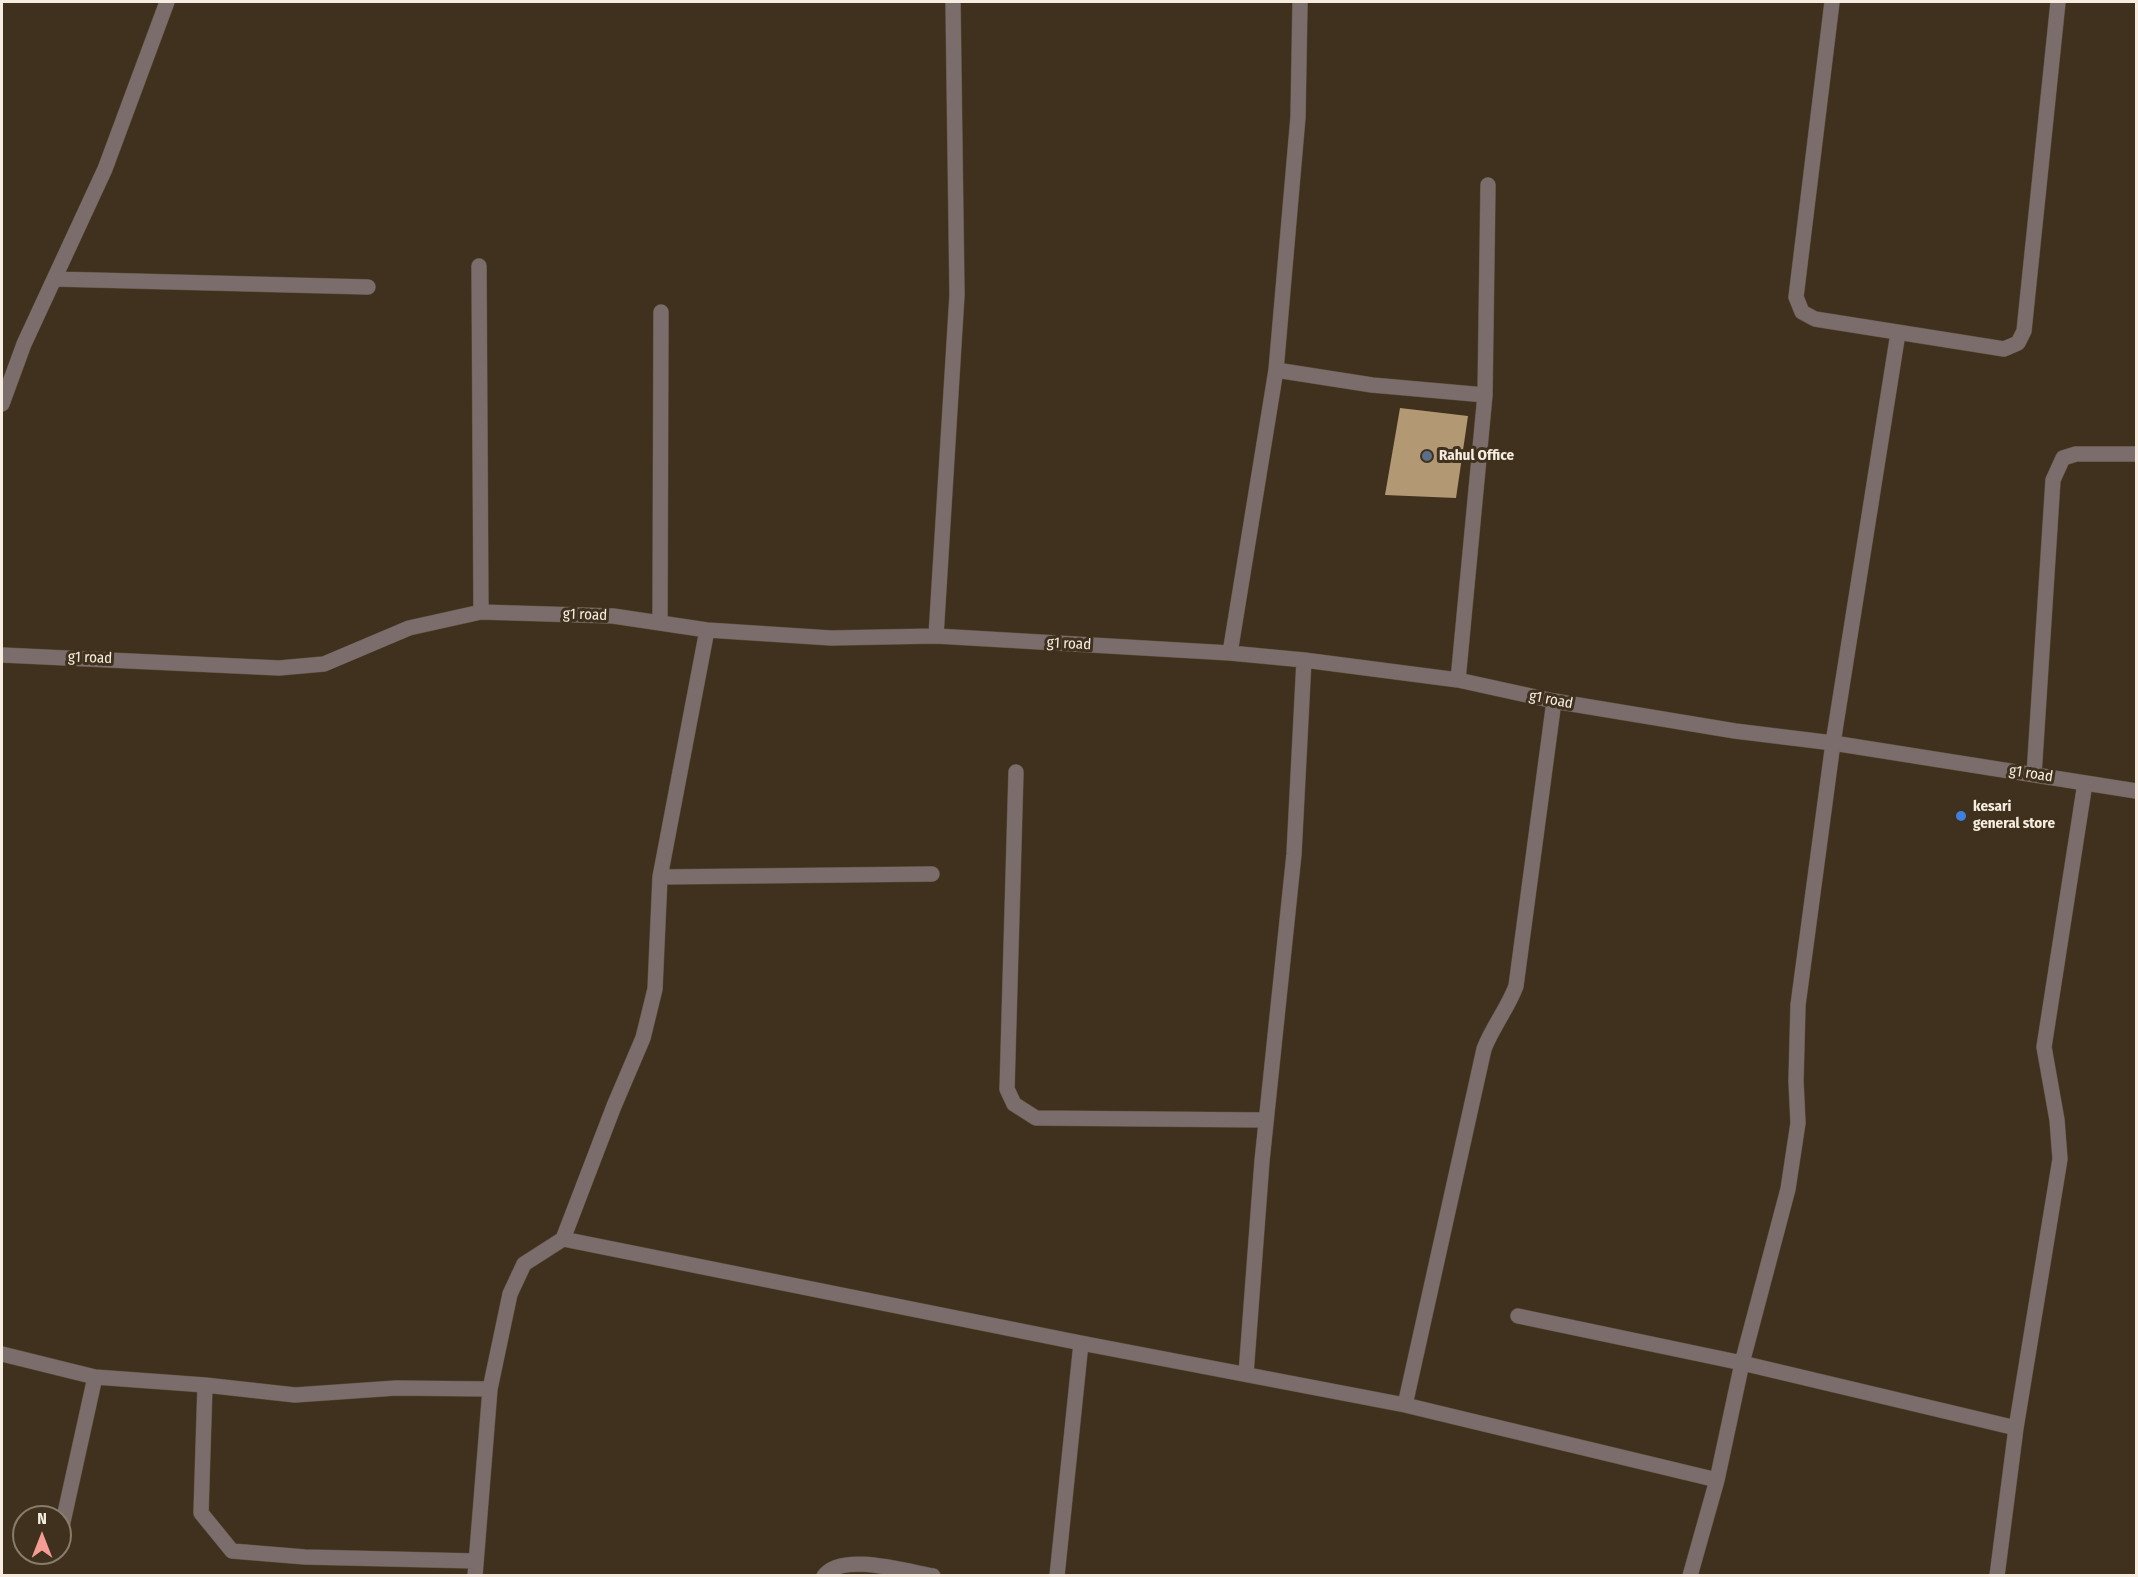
<!DOCTYPE html>
<html>
<head>
<meta charset="utf-8">
<style>
	body { margin:0 }
	#map { position:relative; width:2138px; height:1577px; overflow:hidden; background:#3f311d; font-family:"Fira Sans Condensed",sans-serif }
	canvas { display:block }
	.frame { position:absolute; inset:0; border:3px solid #f6ede0; pointer-events:none }
	.north { position:absolute; left:12px; top:1505px; width:60px; height:60px; box-sizing:border-box; background:#3f311d; border:2px solid #887c6b; border-radius:50%; rotate:0deg; font-size:16px; font-weight:700; line-height:24px; text-align:center; color:#f6ede0 }
	.north::after { content:''; display:block; margin:auto; width:21px; height:27px; background:#f59c95; clip-path:polygon(50% 0,100% 100%,50% 72%,0 100%) }
</style>
</head>
<body>
<div id="map">
<canvas width="2138" height="1577"></canvas>
<div class="frame"></div>
<div class="north">N</div>
</div>
<script>
const context = document.querySelector('canvas').getContext('2d');
context.lineJoin = 'round';
function paint(path, color) {
  context.fillStyle = color;
  context.fill(path, 'evenodd');
}
function trace(path, color, width, dash) {
  context.strokeStyle = color;
  context.lineWidth = width;
  context.lineCap = dash ? 'butt' : 'round';
  context.setLineDash(dash || []);
  context.stroke(path);
}
function write(font, color, halo, rows, align = 'center') {
  context.font = font + ' "Fira Sans Condensed",sans-serif';
  context.lineWidth = 6;
  context.setLineDash([]);
  context.textBaseline = 'middle';
  context.strokeStyle = halo;
  context.fillStyle = color;
  for (const [text, x, y, turn = 0] of rows) {
    context.save();
    context.translate(x, y);
    context.rotate((+turn || 0) * Math.PI / 180);
    context.textAlign = isNaN(turn) ? turn : align;
    if (halo) context.strokeText(text, 0, 0);
    context.fillText(text, 0, 0);
    context.restore();
  }
}
paint(new Path2D(`
	M1400,408L1468,416L1456,498L1385,495Z`), '#b39973');
const minor = new Path2D(`
	M1832,2L1796,297L1802,312L1815,319L2004,349L2018,343L2024,331L2058,2
	M479,266L481,612
	M55,279L368,287
	M1276,370L1372,385L1485,395
	M2,404L24,344L105,169L167,2
	M660,623L661,312
	M936,636L957,295L953,2
	M1230,653L1276,370L1298,117L1300,2
	M2,655L279,668L324,664L409,628L481,612L613,616L707,630L831,638L936,636L1230,653L1304,660L1458,680L1554,701L1735,731L1833,743L2136,791
	M1458,680L1485,395L1488,185
	M1016,772L1007,1089L1014,1104L1036,1118L1266,1120
	M2034,775L2053,480L2063,458L2076,454H2136
	M660,877L932,874
	M563,1239L1081,1343L1405,1405L1717,1480
	M1518,1316L1742,1363L2016,1428
	M2,1354L95,1377L205,1385L295,1395L396,1388L490,1389
	M1246,1374L1262,1161L1294,854L1304,660
	M205,1385L201,1513L232,1551L305,1557L476,1561
	M1405,1405L1484,1049C1493,1026 1508,1008 1516,986L1554,701
	M61,1531L95,1377
	M475,1576L490,1389L510,1294L524,1264L563,1239L614,1106L643,1038L655,989L660,877L707,630
	M824,1576C841,1552 905,1571 933,1576
	M1057,1576L1081,1343
	M1690,1576L1717,1480L1742,1363L1788,1189L1798,1123L1796,1081L1798,1005L1833,743L1898,333
	M1997,1576L2016,1428L2060,1159L2057,1120L2044,1047L2085,783`);
trace(minor, '#5c4f3c', 16);
trace(minor, '#7a6d6b', 15);
for (const [x, y, r, color] of [
	[1427,456,6,"#5c6f8a"],
	[1961,816,6,"#3f7fe0"]
]) {
  const dot = new Path2D();
  dot.arc(x, y, r, 0, 2 * Math.PI);
  context.fillStyle = color;
  context.fill(dot);
  trace(dot, '#3f311d', 2);
}
write('bold 15px', '#f6ede0', '#3f311d', [
	["Rahul Office",1439,456],
	["kesari",1973,807],
	["general store",1973,824]
], 'left');
write('15px', '#f6ede0', '#3f311d', [
	["g1 road",585,615,2],
	["g1 road",1069,644,3],
	["g1 road",90,658,2],
	["g1 road",1551,700,11],
	["g1 road",2031,774,9]
]);
</script>
</body>
</html>
